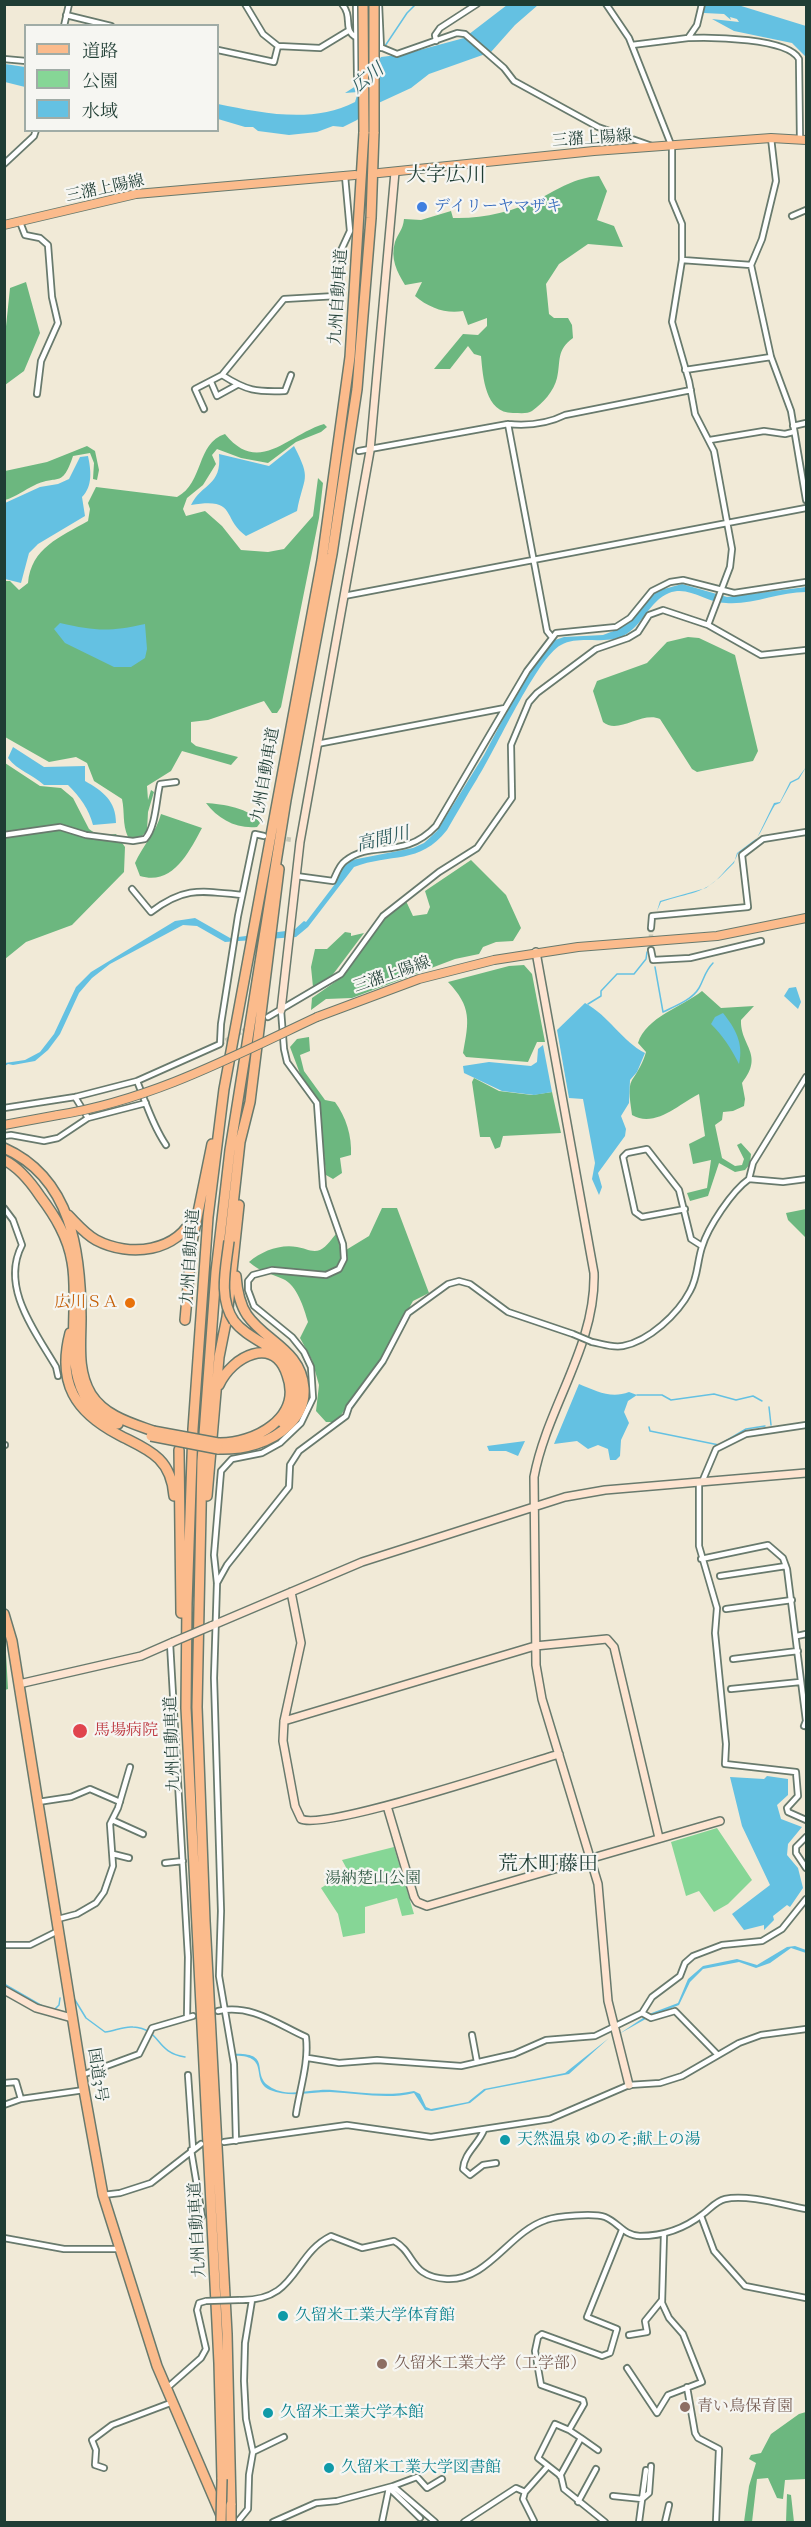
<!DOCTYPE html>
<html>
<head>
<meta charset="utf-8">
<style>
	body { margin:0 }
	#map { position:relative; width:811px; height:2527px; overflow:hidden; background:#f1ead7; font-family:"IM FELL French Canon","Noto Serif JP",serif }
	canvas { display:block }
	.frame { position:absolute; inset:0; border:6px solid #1f3d34; pointer-events:none }
	.legend { position:absolute; left:24px; top:24px; width:195px; height:108px; box-sizing:border-box; background:#f6f6f2; border:2px solid #a0aca6; margin:0; padding:8px 10px; list-style:none; font-size:18px; color:#1f3d34 }
	.legend li { display:flex; align-items:center; gap:12px; height:30px }
	.legend b { width:30px; border:2px solid #a0aca6 }
</style>
</head>
<body>
<div id="map">
<canvas width="811" height="2527"></canvas>
<div class="frame"></div>
<ul class="legend">
<li><b style="height:8px;background:#fbbb8c"></b>道路</li>
<li><b style="height:16px;background:#86d696"></b>公園</li>
<li><b style="height:16px;background:#64c1e2"></b>水域</li>
</ul>
</div>
<script>
const context = document.querySelector('canvas').getContext('2d');
context.lineJoin = 'round';
function paint(path, color) {
  context.fillStyle = color;
  context.fill(path, 'evenodd');
}
function trace(path, color, width, dash) {
  context.strokeStyle = color;
  context.lineWidth = width;
  context.lineCap = dash ? 'butt' : 'round';
  context.setLineDash(dash || []);
  context.stroke(path);
}
function write(font, color, halo, rows, align = 'center') {
  context.font = font + ' "IM FELL French Canon","Noto Serif JP",serif';
  context.lineWidth = 4.5;
  context.setLineDash([]);
  context.textBaseline = 'middle';
  context.strokeStyle = halo;
  context.fillStyle = color;
  for (const [text, x, y, turn = 0] of rows) {
    context.save();
    context.translate(x, y);
    context.rotate((+turn || 0) * Math.PI / 180);
    context.textAlign = isNaN(turn) ? turn : align;
    if (halo) context.strokeText(text, 0, 0);
    context.fillText(text, 0, 0);
    context.restore();
  }
}
paint(new Path2D(`
	M717,1828L752,1880L728,1904L714,1912L699,1891L686,1896L671,1842Z
	M394,1847L414,1914L402,1916L397,1898L365,1907V1933L343,1937L338,1914L321,1888L348,1871L342,1860Z`), '#86d696');
paint(new Path2D(`
	M599,176L607,191L597,220L614,226L623,247L588,244L559,264L546,284L549,314L554,318H568L572,325L573,338C556,350 561,361 557,378C554,391 543,403 532,411C528,414 520,413 514,413C485,414 483,377 481,356L474,354L468,346L450,369H434L463,334L478,335L487,326V318L468,325L463,311C446,314 429,308 415,296L422,282L405,285C397,272 390,258 395,242C398,233 403,230 404,219L421,220L451,211L453,218C482,219 512,212 539,199C560,188 574,178 599,176Z
	M26,282L40,333L24,371L5,385V336L10,288Z
	M324,424L327,427L321,432L296,442L268,463L241,458L217,449L212,455L216,464L203,485L187,498L183,509L186,516L205,511L222,526L241,550L268,552L284,549L313,516L318,478L323,483L319,518L281,707L277,713H272L264,701L208,720L191,722V742L196,746L238,757L231,765L182,751L171,771L147,786L148,800L151,790L154,792L148,812L147,831L141,837H128C122,823 125,813 122,799L94,781L87,763L76,757L49,762L5,737L4,581H10L19,590L28,583C31,548 60,537 88,521L90,509L88,503L96,487L177,497C204,483 196,443 225,434C259,476 287,435 324,424Z
	M87,446L95,451L99,470L97,480L93,479L94,463L90,453L73,456C62,489 58,474 35,485C24,490 16,497 5,500V471L47,462Z
	M688,637L699,638L735,655L758,751L753,761L697,772L692,769L660,719C642,711 618,735 603,722L593,691L597,681L647,663L667,642Z
	M5,763L40,786L61,788L73,798L89,829L99,836L116,834L125,847L124,872L72,925L26,942L5,959Z
	M206,803C222,804 251,808 260,823L257,827C236,829 218,819 206,803Z
	M161,814L202,828C189,852 173,886 140,876L135,863C143,845 156,833 161,814Z
	M471,860L506,895L521,928L513,941L496,942L483,947L479,954L455,959L352,998L326,999L311,1010L312,998L342,977L383,920L406,901L413,916L427,914L430,907L425,891Z
	M345,932L351,933V936L364,933L331,977L313,987L311,967L315,949H327Z
	M524,965L532,974L545,1042H537L528,1062L466,1057L463,1053C469,1021 472,1007 448,982L509,966Z
	M702,991L721,1008L754,1006L741,1020C740,1046 765,1054 742,1083L745,1099L744,1106L733,1111L723,1112L722,1120L715,1125L722,1158L735,1166L742,1165L744,1159L737,1145L741,1143L751,1154L750,1164L745,1170L735,1172L719,1163L708,1196L690,1201L687,1193L707,1188L711,1160L693,1164L689,1144L705,1136L699,1094C680,1103 655,1129 632,1115C631,1105 627,1088 632,1080C638,1071 643,1063 646,1052L638,1043C646,1017 682,1007 702,991Z
	M309,1037L310,1051L300,1055L304,1071L325,1100L335,1102C346,1117 352,1136 351,1155L340,1158L342,1173L333,1179L326,1175L320,1109L302,1079L290,1047L297,1039Z
	M474,1078L499,1091L532,1095L552,1092L561,1133L503,1136L500,1147L495,1149L490,1137H480L472,1082Z
	M382,1208H397L429,1293L413,1301L380,1360L336,1422H326L316,1411L319,1385L312,1360L300,1338L308,1322C304,1308 297,1285 283,1279C270,1273 260,1272 249,1262C262,1251 280,1244 297,1247C305,1248 312,1253 320,1250C327,1247 332,1238 337,1233L341,1253L369,1236Z
	M806,1209V1238L788,1220L786,1213Z
	M5,1636L8,1689L5,1690H4Z
	M806,2412V2479L785,2480L783,2499L777,2498L768,2478L757,2479L752,2522H744L749,2486L756,2463L749,2459L751,2455L761,2453L771,2434L799,2414Z
	M787,2494L791,2495L794,2522H786Z`), '#6cb77f');
paint(new Path2D(`
	M507,5H538L515,25L491,52L429,74L411,88L372,106L357,120L343,127L333,126L317,132L289,135L258,131L253,127H245L218,119V104C262,113 313,124 355,102L358,92L345,93L362,82L381,57L405,54L464,38Z
	M696,5H738L806,26V57L792,43L734,31L712,19L739,22L737,19L730,17L731,20L724,14L704,13Z
	M5,64L25,67V87L5,82Z
	M294,446C312,481 304,475 297,511L246,536C221,518 238,497 191,505C202,483 222,486 219,454L269,466Z
	M88,456C91,470 93,486 82,497L85,516L38,544L29,553L21,583L5,579V503L40,487L58,484L69,479L80,457Z
	M682,584L727,597L806,587V592C779,592 753,605 726,603C706,603 689,585 669,593C649,601 643,626 623,636C603,645 579,635 561,645C537,657 494,753 477,779C467,795 457,813 447,830C420,865 390,853 354,867L308,927L296,937L225,942L197,926L183,925L110,964L92,978L79,993L60,1034L48,1050L35,1061L13,1065L8,1064L5,1066V1063L25,1060L40,1052L54,1034L76,987L91,972L175,921L195,918L230,938L294,930L304,921L306,922L335,884L342,868L352,860L413,848L424,843L437,831L484,755L519,689L540,656L555,640L564,637L603,635L616,630L629,622L657,591Z
	M60,623C95,631 109,632 145,624L147,649L145,658L131,667H114L65,643L54,629Z
	M13,747L44,767L85,766V781C103,791 116,801 116,823L93,825C89,809 80,797 68,785H44C32,774 18,771 8,758Z
	M806,767L799,779L791,783L780,803L775,805C764,822 759,846 738,853C735,863 731,864 724,872C706,894 688,893 661,902L657,911L660,901L706,888L719,878L734,863L737,853L757,838L774,803L780,802L790,782L798,778Z
	M796,987L801,1002L798,1009L784,996L789,988Z
	M585,1003C608,1015 623,1042 645,1053L637,1072L630,1080L629,1103L621,1116L626,1129L625,1136L598,1173L602,1187L599,1195L592,1179L595,1163L583,1099L569,1098L557,1030Z
	M723,1013C735,1028 744,1043 739,1064C731,1048 723,1036 711,1024L715,1017Z
	M543,1045L552,1092L534,1095L502,1091L464,1073L463,1066L489,1062L531,1066L537,1062L538,1049Z
	M579,1384C596,1391 611,1399 629,1392L637,1395L628,1401L624,1412L629,1423L621,1440L620,1456L616,1460H610L608,1449L598,1445L588,1449L577,1441L554,1444Z
	M525,1441L518,1456L506,1451H489L487,1446Z
	M767,1776L788,1779V1795L777,1805L781,1819L802,1827L788,1844L787,1855L798,1868L803,1888L790,1907L787,1905L773,1916L774,1920L764,1930V1925L744,1930L732,1914L770,1885L742,1826L730,1777L764,1779Z
	M795,1946L806,1950V1953L791,1948L770,1963L756,1968L739,1962L703,1969L690,1982L679,2005L651,2016L619,2034L649,2014L678,2003L688,1979L703,1966L737,1959L757,1965L787,1947Z
	M609,2038L569,2074L486,2090L470,2103L432,2111L425,2110L414,2093C386,2100 358,2093 330,2092C310,2092 290,2098 270,2090C248,2080 274,2053 229,2056V2054C275,2051 250,2073 269,2086C286,2099 313,2088 332,2090C360,2092 387,2097 414,2091L420,2094L426,2107L431,2109L468,2102L484,2089L565,2073Z`), '#64c1e2');
trace(new Path2D(`
	M385,46L407,13L416,4
	M655,967L663,1012C675,1006 692,1000 699,988C704,979 705,971 713,963
	M588,1004L601,996V991L617,974H634L646,959L647,952
	M637,1395H662L671,1400L714,1394L736,1400L753,1396L762,1401
	M769,1407L771,1425
	M649,1427L650,1431L719,1445L746,1429L765,1426
	M4,1984L44,2007
	M75,2000L86,2018L105,2032C115,2031 123,2026 133,2027C162,2029 154,2052 185,2057
	M54,2010L59,2005L60,1998`), '#64c1e2', 1.5);
trace(new Path2D(`
	M280,838L292,840
	M651,928V950
	M220,1044L250,1027`), '#c7c7b6', 4.5, [4.5, 2]);
const street = new Path2D(`
	M245,4L263,34L278,46L320,48L348,31
	M342,4C355,19 339,32 362,40
	M356,4L357,76
	M379,4L381,48
	M606,4L629,38L672,147V200L682,224V260L672,322L689,381L695,414L714,451L732,549L730,567L708,625
	M66,15L111,26
	M64,26L69,4
	M688,38C711,37 788,38 799,59L800,140
	M436,41L435,35L440,28L477,4
	M373,44L397,54L457,33L465,34L504,68L514,81L598,127L652,146
	M632,45L688,38L697,25L702,4
	M218,50L274,62L278,46
	M4,59L26,61
	M771,138L776,181L762,239L751,265L771,357L791,411L806,500
	M4,164L34,136L36,130
	M792,216L806,210
	M20,222L25,235L40,238L48,245L52,297L58,323L41,361L37,394
	M682,260L751,265
	M685,370L771,357
	M222,375C247,391 256,392 285,391L291,375
	M211,382L217,396L237,385
	M204,409L195,389L222,375L284,299L336,296L338,257L350,231L345,176
	M508,424L547,631L551,636
	M793,426L806,423
	M710,440L764,431L785,434L793,432
	M359,451L508,424C529,426 547,424 565,415L691,390
	M344,596L806,508
	M317,744L505,708
	M4,835L60,827L86,835L133,841L145,839C156,827 156,800 160,784L176,782
	M296,876L333,881C336,875 339,865 345,861C372,839 403,861 436,826L527,671L556,633L616,627L630,618L652,591L670,582L683,580L734,593L806,582
	M132,889L151,912C185,886 202,891 242,895
	M651,928L652,916L748,907L742,855L763,839L806,832
	M651,950L653,960L690,958L761,941
	M268,1017L341,974L383,916L439,872L477,848L512,798L511,745L529,702L537,693L596,649L628,638L638,632L649,615L663,610L708,625L761,655L806,650
	M137,1081C146,1103 153,1126 166,1145
	M75,1097L88,1118
	M4,1108L75,1097L137,1081L220,1044L221,1024L238,916L255,834L264,836
	M4,1136L11,1135L44,1141L58,1138L88,1118L146,1103
	M749,1179L753,1163L806,1077
	M4,1208L13,1220L22,1245C0,1287 35,1331 56,1367L58,1376
	M685,1209L642,1217L635,1212L623,1157L627,1153L647,1149L679,1190L691,1239L702,1246
	M592,1342C603,1344 612,1348 623,1346C649,1341 678,1314 690,1291C698,1277 697,1262 702,1247C708,1227 732,1191 749,1179L783,1182L806,1179
	M4,1445H5
	M699,1482V1546L717,1608L715,1633L726,1744L725,1764L796,1772L798,1796L787,1808L788,1812L806,1820
	M702,1482L716,1449L746,1434L806,1425
	M701,1559L768,1545L783,1558L787,1569L806,1721L804,1726
	M720,1576L786,1566
	M217,1583L227,1565L289,1487L290,1465L299,1451L346,1416L349,1407L383,1361L408,1313L448,1284L459,1281L470,1284L508,1312L573,1334
	M726,1609L792,1600
	M797,1636L806,1634
	M170,1643L188,1957L187,2017
	M733,1659L798,1651
	M731,1689L800,1682
	M38,1802L71,1797L90,1789L120,1802
	M112,1820L143,1834
	M806,1837L796,1847V1853L806,1868
	M113,1854L129,1858
	M165,1863L183,1861
	M58,1919L77,1914L96,1903L104,1892L113,1866L110,1824L118,1808L130,1767
	M4,1945H30L58,1931
	M218,2011C252,2004 277,2024 306,2037C309,2063 300,2088 296,2114
	M642,2013L651,2018L675,2011L717,2054
	M472,2035L477,2062
	M308,2058L339,2063L377,2060L461,2066L514,2054L546,2040L595,2036L642,2013L652,1997L680,1976L685,1963L693,1956L722,1945L762,1941L782,1929L806,1899
	M82,2075L139,2054L152,2028L193,2016
	M188,2075L193,2148
	M4,2083L16,2082L21,2099L84,2090
	M4,2105L21,2099
	M484,2130C478,2145 464,2153 463,2169L470,2175L483,2165L496,2163
	M236,2141L234,2064L219,1976L221,1911L214,1678L217,1583L214,1555L221,1471L232,1459L262,1453L280,1443L301,1423L313,1398L311,1367L304,1352L292,1337L254,1306L248,1290V1281L253,1275L272,1270L326,1275L339,1269L344,1259L343,1244L323,1187L317,1103L287,1062L284,1049L281,1010
	M224,2142L347,2125L431,2137L550,2119L629,2085L660,2083L682,2076L739,2043L761,2035L806,2029
	M191,2150L202,2216
	M103,2195L120,2193L151,2183L201,2144
	M701,2216L714,2251L745,2286L806,2298
	M4,2238L64,2249H119
	M239,2300C298,2302 292,2255 331,2236L362,2248L394,2241C416,2253 409,2277 447,2279C488,2281 509,2232 546,2220C557,2216 594,2213 605,2217C618,2222 624,2236 640,2236C664,2236 684,2229 703,2214C710,2209 716,2201 725,2199C747,2194 784,2205 806,2209
	M629,2335L647,2332L645,2321L662,2300
	M627,2368L657,2413L668,2395L702,2382L683,2334L669,2318L662,2303L664,2234
	M687,2387L695,2433L698,2438L719,2449L716,2522
	M167,2388L201,2358L206,2349L197,2310L199,2303L206,2301
	M581,2438L598,2450
	M253,2452L284,2437
	M104,2468L95,2465L96,2450L92,2440L112,2425L173,2402
	M560,2476L581,2438L569,2430
	M393,2486L417,2477L427,2488L442,2479
	M389,2488L420,2518
	M525,2492L523,2499L534,2521
	M613,2496L642,2499L649,2493L651,2466
	M578,2502L596,2469
	M239,2520L248,2509L249,2475L253,2452L246,2419L244,2381L245,2343L252,2300
	M273,2522L316,2503L337,2501L393,2486L435,2522
	M382,2522L389,2488
	M464,2522L516,2488L525,2492L548,2466
	M605,2522L564,2489L561,2476L538,2458L555,2424L569,2430L584,2404L583,2400L541,2385L535,2351L538,2337L542,2334L602,2356L610,2353L617,2329L587,2317L622,2230
	M639,2522L646,2470
	M665,2522L669,2505`);
const secondary = new Path2D(`
	M536,952L594,1273C596,1346 547,1407 534,1477L536,1665L542,1699L598,1884L608,2001L629,2085
	M281,1010L300,842L370,451L395,172
	M291,1592L301,1643L284,1721L283,1741L295,1806L301,1819C324,1831 522,1765 559,1754
	M211,1626L362,1562L565,1497L605,1490L806,1473
	M19,1684L141,1656L173,1642
	M284,1721L535,1646L607,1639L614,1647L659,1838
	M387,1806L414,1897L417,1902L427,1906L720,1821
	M4,1990L36,2008L72,2018`);
const primary = new Path2D(`
	M379,173L594,151L771,138L806,140
	M4,225L136,194L355,175
	M317,1017L419,979L494,960L578,947L717,936L806,918
	M4,1125L58,1115`);
const highway = new Path2D(`
	M4,1148C72,1178 81,1253 81,1318C81,1344 77,1371 91,1394C105,1416 131,1423 153,1431
	M4,1160C18,1167 32,1184 40,1196C55,1216 68,1237 72,1262C82,1314 52,1399 118,1424
	M68,1215C77,1224 85,1234 96,1240C130,1258 178,1252 194,1215
	M229,1241L240,1142L250,1102L279,869
	M185,1320L192,1242L212,1144
	M234,1321C252,1345 294,1349 297,1385C298,1399 292,1412 283,1423
	M70,1333C57,1383 75,1412 119,1435C132,1442 148,1448 159,1459C169,1469 173,1482 174,1496
	M218,1443C254,1444 303,1418 287,1375C274,1335 232,1356 219,1385
	M218,1449C243,1450 271,1443 289,1425C299,1415 305,1402 304,1388C301,1350 266,1342 247,1315C239,1303 237,1289 236,1276
	M179,1450L181,1613
	M207,1496L219,1357L227,1317L239,1205
	M4,1614L12,1641L84,2090L103,2195L157,2366L221,2515
	M222,2479L219,2363L186,1708L187,1603L193,1429L208,1217L224,1089L322,560L335,466L350,357L364,132
	M231,2505L227,2334L205,1921L197,1707L202,1461L216,1272L230,1150L286,800L332,554L357,389L371,218L374,132`);
trace(street, '#687a6d', 8);
trace(secondary, '#687a6d', 10);
trace(primary, '#687a6d', 10);
trace(highway, '#687a6d', 12);
trace(street, '#fff', 4.5);
trace(secondary, '#fde4d1', 7);
trace(primary, '#fbbb8c', 8);
trace(highway, '#fbbb8c', 9);
const streetBridge = new Path2D(`
	M573,1334L592,1342
	M206,2301L239,2300`);
const secondaryBridge = new Path2D(`
	M173,1642L211,1626`);
const primaryBridge = new Path2D(`
	M58,1115C151,1100 232,1057 317,1017`);
const highwayBridge = new Path2D(`
	M363,4L364,132
	M374,4V132
	M229,1241C226,1267 218,1298 234,1321
	M153,1431L218,1443
	M151,1436L218,1449
	M221,2522L222,2479
	M231,2522V2505`);
trace(streetBridge, '#687a6d', 8, []);
trace(secondaryBridge, '#687a6d', 10, []);
trace(primaryBridge, '#687a6d', 10, []);
trace(highwayBridge, '#687a6d', 12, []);
trace(streetBridge, '#fff', 4.5);
trace(secondaryBridge, '#fde4d1', 7);
trace(primaryBridge, '#fbbb8c', 8);
trace(highwayBridge, '#fbbb8c', 9);
for (const [x, y, r, color] of [
	[422,207,6,"#3f7fe0"],
	[130,1303,6,"#e8710a"],
	[80,1731,8,"#e0444e"],
	[505,2140,6,"#0f9aa8"],
	[283,2316,6,"#0f9aa8"],
	[382,2364,6,"#8d6e63"],
	[685,2407,6,"#8d6e63"],
	[268,2413,6,"#0f9aa8"],
	[329,2468,6,"#0f9aa8"]
]) {
  const dot = new Path2D();
  dot.arc(x, y, r, 0, 2 * Math.PI);
  context.fillStyle = color;
  context.fill(dot);
  trace(dot, '#f6f6f2', 2);
}
write('16px', '#1f3d34', '#f6f6f2', [
	["三潴上陽線",592,139,-4],
	["三潴上陽線",105,189,-12],
	["九州自動車道",339,297,-86],
	["九州自動車道",266,775,-80],
	["三潴上陽線",392,975,-19],
	["九州自動車道",191,1257,-86],
	["九州自動車道",173,1744,-92],
	["国道3号",97,2075,81],
	["九州自動車道",198,2230,-93]
]);
write('16px', '#366cbe', '#f6f6f2', [
	["デイリーヤマザキ",434,207]
], 'left');
write('16px', '#c56008', '#f6f6f2', [
	["広川ＳＡ",118,1303]
], 'right');
write('16px', '#be3a42', '#f6f6f2', [
	["馬場病院",94,1731]
], 'left');
write('16px', '#345c48', '#f6f6f2', [
	["湯納楚山公園",373,1879]
]);
write('16px', '#0d838f', '#f6f6f2', [
	["天然温泉 ゆのそ;献上の湯",517,2140],
	["久留米工業大学体育館",295,2316],
	["久留米工業大学本館",280,2413],
	["久留米工業大学図書館",341,2468]
], 'left');
write('16px', '#785e54', '#f6f6f2', [
	["久留米工業大学（工学部）",394,2364],
	["青い鳥保育園",697,2407]
], 'left');
write('italic 18px', '#305e60', '#f6f6f2', [
	["広川",368,79,-39],
	["高間川",383,840,-14]
]);
write('20px', '#1f3d34', '#f6f6f2', [
	["大字広川",446,176],
	["荒木町藤田",548,1865]
]);
</script>
</body>
</html>
